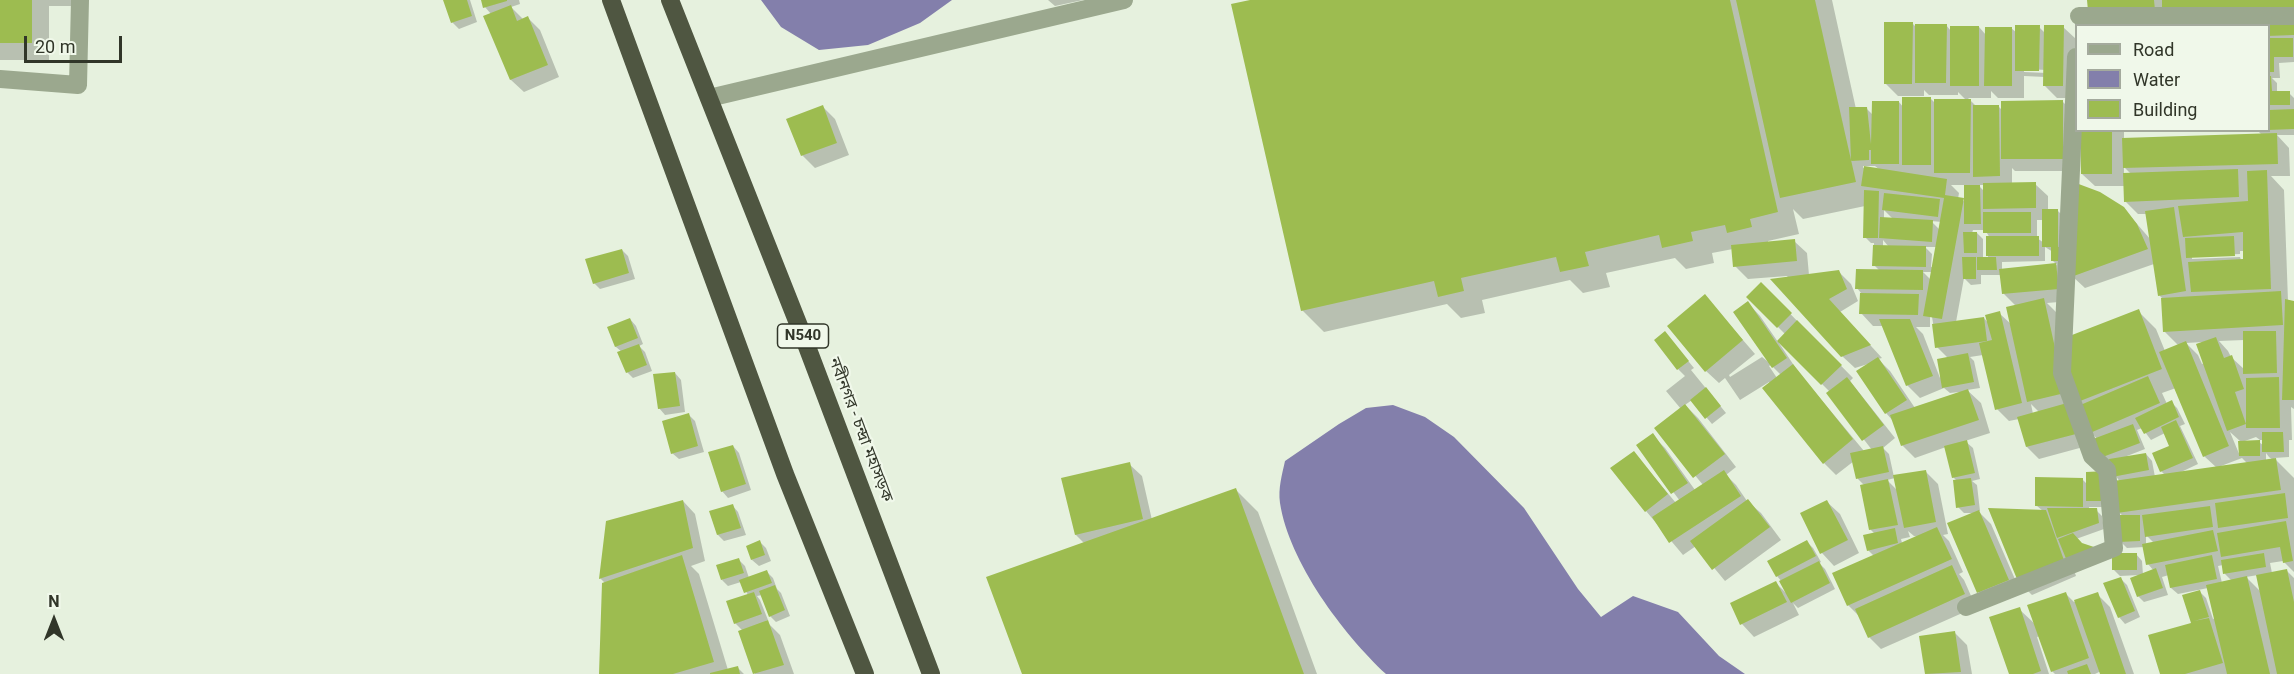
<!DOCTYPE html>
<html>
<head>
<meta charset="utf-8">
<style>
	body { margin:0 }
	#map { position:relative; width:2294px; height:674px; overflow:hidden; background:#e6f1de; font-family:Roboto,sans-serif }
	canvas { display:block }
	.legend { position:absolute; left:2075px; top:24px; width:195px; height:108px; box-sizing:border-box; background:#f0f8ea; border:2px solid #a4aa9d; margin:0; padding:8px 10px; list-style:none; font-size:18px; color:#313629 }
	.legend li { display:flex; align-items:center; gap:12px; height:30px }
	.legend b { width:30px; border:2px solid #a4aa9d }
	.north { position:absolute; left:24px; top:590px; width:60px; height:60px; -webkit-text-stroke:4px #f0f8ea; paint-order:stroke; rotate:0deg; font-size:16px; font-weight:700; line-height:24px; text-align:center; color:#313629 }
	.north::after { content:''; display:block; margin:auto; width:21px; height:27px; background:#313629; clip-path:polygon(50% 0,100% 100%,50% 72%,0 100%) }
	.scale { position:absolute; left:24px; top:36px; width:98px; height:27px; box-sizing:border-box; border:3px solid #313629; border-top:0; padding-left:8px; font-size:18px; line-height:21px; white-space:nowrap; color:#313629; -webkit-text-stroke:4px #f0f8ea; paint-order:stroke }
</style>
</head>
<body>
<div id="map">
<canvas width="2294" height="674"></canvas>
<ul class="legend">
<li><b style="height:8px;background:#9ba88e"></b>Road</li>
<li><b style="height:16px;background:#837fab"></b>Water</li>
<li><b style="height:16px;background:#9dbc50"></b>Building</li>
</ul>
<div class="north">N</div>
<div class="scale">20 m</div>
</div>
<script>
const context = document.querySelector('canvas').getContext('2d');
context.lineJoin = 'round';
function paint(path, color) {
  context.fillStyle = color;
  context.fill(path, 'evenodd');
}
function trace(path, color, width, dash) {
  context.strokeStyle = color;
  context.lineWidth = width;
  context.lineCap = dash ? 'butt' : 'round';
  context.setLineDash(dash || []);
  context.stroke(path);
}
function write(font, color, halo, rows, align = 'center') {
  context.font = font + ' Roboto,"Noto Sans Bengali",sans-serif';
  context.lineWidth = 4.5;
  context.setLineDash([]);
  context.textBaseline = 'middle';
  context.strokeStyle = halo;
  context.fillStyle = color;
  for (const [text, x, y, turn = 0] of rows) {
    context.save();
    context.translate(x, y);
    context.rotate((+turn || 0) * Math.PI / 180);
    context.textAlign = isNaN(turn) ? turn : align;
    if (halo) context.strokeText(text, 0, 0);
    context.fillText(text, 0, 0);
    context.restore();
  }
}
paint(new Path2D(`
	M761,0H952L920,23L868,45L819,50L781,27Z
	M1393,405L1425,417L1454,437L1524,508L1578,589L1601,617L1633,596L1678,612L1719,656L1745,674H1386C1343,634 1289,562 1280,503C1278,488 1282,475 1285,461L1339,424L1366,408Z`), '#837fab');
paint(new Path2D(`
	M0,0H76V6H49V60H0Z
	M445,0H470L477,22L459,29L452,22Z
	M482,0H519L520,4L511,7L524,20L528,18L540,30L559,77L524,92L511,80L491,14L485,7Z
	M1048,0H1083L1055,6Z
	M1257,0H1832L1856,109L1866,108L1873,115L1899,102L1904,108L1931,99L1935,103L1966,100L1958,92V95H1929L1924,90V96H1898L1885,83L1912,23L1917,28L1946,25L1951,31L1979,27L1986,35L2011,28L2017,33L2039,27L2045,33L2063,27L2076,39L2075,98H2057L2044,85L2045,77L2024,76V98H1998L1991,91V98H1968L1977,107H1999L2002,110L2062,101L2075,114V171H2015L2012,168V184H2035L2048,196V210H2057L2063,216L2123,208L2151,240L2147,214H2138L2125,201V186H2095L2082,174V130H2124V139L2262,135L2257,130H2268V40H2271L2268,38V26L2266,23H2246L2249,26H2163V22H2157L2160,26H2086L2089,0H2294V62L2279,63L2280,78H2272L2277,83V93H2289L2294,98V135H2277L2289,148L2290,176H2271L2284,190L2288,301L2294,302V409L2291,407L2292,440H2289V457L2274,458L2294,478V572L2283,561L2270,563L2272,573L2287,571L2294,578V674H2161L2194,624L2192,622L2200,592L2206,598L2213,619L2215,618L2208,588L2178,594L2171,588L2169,575L2162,577L2168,595L2144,602L2138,596L2140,575L2120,576L2113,569L2136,554L2142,561L2143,575L2154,571L2148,564L2144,547L2127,548L2120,541L2123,516L2113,507H2089V510H2096L2102,516L2104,529L2076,539L2073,567L2076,576L2032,595L2020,583L2043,511L2037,506L2082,479L2087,484L2113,479L2120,482L2107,463L2097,439L2091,432L2087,446L2039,459L2027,447L2019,419L2009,421L1997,409L1983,355L1970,357L1974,361L1980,388L1967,390L1981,403L1990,433L1965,441L1973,448L1980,479L1972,481L1977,485L1980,511H1978L1991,524L2021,593L1979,592L1974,513H1964L1958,507L1957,481L1953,477L1946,447L1915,458L1902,445L1894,422L1886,413L1858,372L1868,364L1855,368L1842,356L1787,276L1748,279L1735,266L1733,249L1712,253L1714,263L1686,269L1675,258L1606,273L1610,287L1583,293L1570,280L1482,300L1485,313L1461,318L1447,304L1324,332L1302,310ZM2024,69L2047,70V73L2024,72ZM1863,166H1875L1880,170L1863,168ZM2124,167L2132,175H2124ZM1951,185H1965L1966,202L1958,199L1959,193ZM1978,185H1984L1985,192ZM1865,206V237L1871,243H1874V265L1879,270L1857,288L1861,293V313L1873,326H1883L1907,385L1920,398L1944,388L1950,393L1959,392V394L1915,408L1890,371L1878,359L1882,358L1840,312L1858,301L1851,284L1839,272L1809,275L1807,253L1794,241L1768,243V241L1799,234L1793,209L1803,219ZM1884,210L1893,219L1884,218ZM2037,220H2044V243L2037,238ZM1931,221L1942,222L1940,230ZM1973,230H1985L1990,238H1988V259H1983V239L1977,233H1972ZM1883,240L1889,247L1883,246ZM1925,247H1937L1933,267H1931L1932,254ZM2045,247L2053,252V261L2057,265L2002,270V262L2045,261ZM2240,251H2244V260H2241L2240,257L2192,259V256L2240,254ZM2154,264L2159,295L2162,298L2164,331L2179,346L2165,351L2156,329L2138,311L2068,365L2056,312L2047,303L2071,301L2072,276L2085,288ZM1923,272H1932L1931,280ZM1981,275H2001L2004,294L2016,306L2012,325L1999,313L1989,324L1984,318L1956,322L1964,278L1971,285L1981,284ZM1930,317H1932L1937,347L1948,358L1940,378L1923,334L1916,327H1930ZM2244,340L2245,370L2231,357L2228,351L2219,341ZM2203,342L2204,363L2202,364L2198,355L2186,343ZM2176,388L2204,456L2217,468L2179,473L2198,464L2180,426L2185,424L2177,408L2171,402L2167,404L2162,393ZM2031,404L2039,412L2033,414ZM2142,428L2151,440L2165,433L2171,447L2161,471L2165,475L2155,477L2152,461L2146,454L2127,458V456L2145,449L2137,430ZM2230,432L2240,441V456ZM2256,437L2260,440H2264V446L2259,442H2242ZM2266,453L2269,457L2273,460L2266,461ZM2242,458L2248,464L2221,466ZM2146,535L2154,543L2146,545ZM2223,565L2225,574L2232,581L2222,583L2218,566ZM2258,575L2262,593L2246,577Z
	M822,106L835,119L849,155L815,168L802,155Z
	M622,250L628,256L635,279L600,289L594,283Z
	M1761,284L1853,378L1850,381L1895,438L1883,448L1889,454L1894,477L1925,471L1938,484L1948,534L1943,535L1949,541L1963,572L1959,574L1964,580L1976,607L1881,649L1869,637L1859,616L1848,605L1874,556L1868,550L1875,534L1870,529L1865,486L1858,479L1854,461L1836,475L1824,463L1769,382L1740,400L1725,378L1719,383L1706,371L1705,296L1755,354L1729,375L1730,377L1762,357L1771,364L1748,303L1760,316L1778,342L1785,334L1748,297ZM1780,342L1830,392L1828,393L1872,450L1864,451L1799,373L1779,343ZM1771,365L1781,375L1777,378L1769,366ZM1895,478L1898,491L1887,480ZM1908,531L1914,536L1918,537L1902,543L1901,539L1910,537Z
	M630,319L636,326L643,344L639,346L645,352L652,371L633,378L627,372L622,352L616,347L608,328Z
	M1665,333L1694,368L1691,370L1726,413L1712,424L1692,400L1685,405L1698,418L1736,467L1726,475L1736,485L1747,501L1761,513L1781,540L1725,581L1696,546L1683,555L1646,511L1634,453L1676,503L1680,501L1638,445L1652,435L1665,448L1695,490L1703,485L1656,428L1681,409L1666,391L1685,376L1678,369Z
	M675,373L681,380L685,412L665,415L659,408Z
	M689,415L695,421L704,452L679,459L672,453Z
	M733,446L739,453L751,490L728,498L722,491Z
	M1129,464L1142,476L1152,520L1236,490L1258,512L1317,674H1023L1085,544L1076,535L1063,479Z
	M683,501L695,514L705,561L691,566L699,574L728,670L738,668L744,674H600L605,583L600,578Z
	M1827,502L1840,514L1859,553L1834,566L1822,553Z
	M732,505L738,512L746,535L724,541L718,535L711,512Z
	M760,542L766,548L771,561L759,566L752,560Z
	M1807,542L1813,548L1821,562L1819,563L1825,569L1835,589L1798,608L1793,603L1799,615L1754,637L1742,624L1732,604L1776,583L1786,593L1782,582L1777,576Z
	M739,560L745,566L749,578L767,572L773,578L777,589L781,593L790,616L776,622L770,616L762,595L757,596L760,600L768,620L766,621L780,635L794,674H755L740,632L743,631L735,623L748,595L741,582L728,586L722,580Z
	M2120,578L2127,585L2140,617L2125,624L2119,617Z
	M2065,593L2074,602L2097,594L2110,607L2134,674H2102L2101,671L2095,674H2055L2052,671L2040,636L2037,637L2049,674H2010L2019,609L2036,625Z
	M1954,632L1967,645L1972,674H1926L1920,637Z`), '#0003');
paint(new Path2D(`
	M0,0H32V43H0Z
	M443,0H467L472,16L451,23Z
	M481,0H507V1L483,8Z
	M1250,0H1730L1778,212L1750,219L1752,227L1727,233L1725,225L1691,232L1693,241L1662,248L1659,235L1585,252L1589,266L1560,272L1556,257L1461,278L1464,291L1438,297L1434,281L1301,311L1231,4Z
	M1736,0H1815L1856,182L1780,198Z
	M2087,0H2154L2155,10L2088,11Z
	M2162,0H2294V10L2162,12Z
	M511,5L517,21L528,16L548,65L510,80L483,16Z
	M2264,18H2294V35L2268,36V26H2264Z
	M1884,22H1913L1912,84H1884Z
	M1915,24H1947L1946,83H1915Z
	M2015,25H2040L2039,71H2015Z
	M2044,25H2064L2063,86H2043Z
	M1950,26H1979V86H1950Z
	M1985,27H2012V86H1984Z
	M2268,38H2293V57H2274V72H2268Z
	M2268,76H2271L2272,91H2290V105H2268Z
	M1902,97H1931V165H1902Z
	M1934,99H1971L1970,173H1934Z
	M2063,100V159H2001V101Z
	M1872,101H1899V164H1871V150H1869V160L1851,161L1849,107H1867L1871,144Z
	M823,105L837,143L801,156L786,119Z
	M1973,105H1999L2000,176L1973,177Z
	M2294,109V129L2268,130V110Z
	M2080,130H2112V174H2081Z
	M2277,133L2278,164L2123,168L2122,138Z
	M1864,166L1947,179L1945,195L1964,198L1942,319L1923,316L1944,198L1861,186Z
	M2238,169L2239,197L2124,202L2123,173Z
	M2267,170L2271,289L2191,292L2188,262L2243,259V232L2183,237L2178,206L2248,201L2247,171Z
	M2036,182V208L1983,209V183Z
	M2076,183L2100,192L2124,207L2137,224L2148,249L2071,277Z
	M1964,185H1980L1981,224H1964Z
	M1864,190L1879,191L1878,238H1863Z
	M1884,193L1940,199L1938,217L1882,210Z
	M2174,207L2186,291L2158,296L2145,211Z
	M2042,209H2058V247H2063L2064,261H2051V247H2042Z
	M1983,212H2031V233H1983Z
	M1880,217L1933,220L1932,242L1879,238Z
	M1963,232H1977V253H1964Z
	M1986,236H2039V256H1986Z
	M2234,236L2235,256L2186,258L2185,238Z
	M1795,239L1797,261L1733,267L1731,245Z
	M1873,245L1926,246V267L1872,266Z
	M622,249L629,273L593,284L585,259Z
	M1962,257H1976V279H1963Z
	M1977,257H1996L1997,270H1977Z
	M2056,263L2059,289L2002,294L1999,269Z
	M1856,269L1923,270V290L1855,289Z
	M1839,270L1847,289L1829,299L1871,345L1841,357L1770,279Z
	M1761,282L1792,313L1777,328L1746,297Z
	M2281,291L2283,325L2163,332L2161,298Z
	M1860,293L1919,294L1918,315L1859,314Z
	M1705,294L1743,340L1705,372L1667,326Z
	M2044,298L2065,393L2027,402L2006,307Z
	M2285,299L2294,301V400H2282Z
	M1748,301L1787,358L1772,368L1733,312Z
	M2139,309L2162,369L2075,403L2065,373L2072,335Z
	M2000,311L2022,403L1995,410L1979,343L1992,340L1985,315Z
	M1984,317L1987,341L1935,348L1932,324Z
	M630,318L638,338L615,347L607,327Z
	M1879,319H1910L1933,376L1906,386Z
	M1797,320L1842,365L1821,385L1777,341Z
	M1665,331L1689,361L1677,370L1654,340Z
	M2243,331H2276L2277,373L2243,374Z
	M2216,337L2224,358L2232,355L2244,389L2235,392L2246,424L2227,431L2196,344Z
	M2186,341L2229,446L2203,457L2159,352Z
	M639,344L647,365L626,373L617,352Z
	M1968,353L1974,382L1942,388L1937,359Z
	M1878,357L1907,400L1885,414L1856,371Z
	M1793,364L1853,439L1823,464L1762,388Z
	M675,372L680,406L658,409L653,374Z
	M2148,376L2160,403L2090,433L2078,406Z
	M1847,377L1884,425L1862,441L1826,393Z
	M2279,377L2280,428H2246V378Z
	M1706,387L1721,406L1705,419L1690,400Z
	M1968,389L1979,420L1901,446L1890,415Z
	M2172,400L2179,417L2144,434L2135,418Z
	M2067,403L2076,434L2026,447L2017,417Z
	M1685,404L1725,454L1693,478L1654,428Z
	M689,413L698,446L671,454L662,421Z
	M2176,420L2193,458L2160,472L2152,453L2169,446L2161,427Z
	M2133,424L2140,443L2100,458L2093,439Z
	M2262,432H2283L2284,452H2262Z
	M1653,433L1688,483L1671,494L1636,445Z
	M1967,440L1975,473L1952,478L1944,446Z
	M2260,440V456H2239L2238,441Z
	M733,445L746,484L721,492L708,452Z
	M1883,446L1889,472L1856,479L1850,453Z
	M1634,451L1668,494L1645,512L1610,468Z
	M2146,453L2149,470L2112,477L2109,459Z
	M2276,458L2281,490L2117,513L2113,481Z
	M1130,462L1143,519L1075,535L1061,478Z
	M1724,470L1741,496L1669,543L1652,517Z
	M1926,470L1936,522L1904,528L1893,475Z
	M2107,471V501H2086V472Z
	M2035,477L2083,478V507L2035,506Z
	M1971,478L1975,505L1956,508L1953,480Z
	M1888,479L1898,525L1869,530L1860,485Z
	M1236,488L1304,674H1022L986,577Z
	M2285,493L2288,518L2218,528L2215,503Z
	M1748,499L1770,527L1712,570L1690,541Z
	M683,500L693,548L599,579L606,521Z
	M1827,500L1848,540L1820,554L1800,513Z
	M733,504L741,528L717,535L709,511Z
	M2210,506L2213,527L2145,537L2142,515Z
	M1988,508L2046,510L2065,563L2019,584Z
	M2047,508H2097L2099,523L2057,538Z
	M1979,510L2009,580L1977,593L1947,523Z
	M2118,515H2140V541L2119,542Z
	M2286,521L2293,561L2283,563L2280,547L2221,557L2217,533Z
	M1937,527L1952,559L1847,606L1832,573Z
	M1895,528L1898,543L1867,551L1863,535Z
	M2213,530L2218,551L2146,565L2142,544Z
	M2073,533L2082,543L2100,549L2067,561L2058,539Z
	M760,540L765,555L751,560L746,546Z
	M1807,540L1816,556L1776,577L1767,561Z
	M2112,553H2137V570H2112Z
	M2264,553L2266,567L2223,574L2221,560Z
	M682,555L714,662L673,674H599L602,583Z
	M2212,555L2217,579L2170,588L2165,565Z
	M739,558L744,573L721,580L716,565Z
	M1819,561L1830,583L1791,603L1779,581Z
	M1952,565L1965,594L1868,638L1855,609Z
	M2156,568L2163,588L2137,597L2130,578Z
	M2287,569L2294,602V674H2277L2256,575Z
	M767,570L772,583L744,593L739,580Z
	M2247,576L2270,674H2227L2206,585Z
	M2121,577L2135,611L2118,618L2103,583Z
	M1776,581L1787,602L1740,625L1730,603Z
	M775,585L785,610L769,617L759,591Z
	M2200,590L2209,617L2194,621L2209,618L2223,663L2185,674H2160L2148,635L2191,623L2182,595Z
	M754,592L762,614L734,624L726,601Z
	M2066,592L2089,658L2051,672L2027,605Z
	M2098,592L2126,674H2100L2074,600Z
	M2020,607L2041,671L2033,674H2009L1989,617Z
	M768,620L784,665L753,674L738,631Z
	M1955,631L1961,672L1925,674L1919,636Z
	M2087,664L2091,674H2068L2067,671Z
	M738,666L740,674H710V673Z`), '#9dbc50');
trace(new Path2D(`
	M709,98L1124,0`), '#9ba88e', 18);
trace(new Path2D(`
	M2079,16H2294
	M0,79L78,85L80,0
	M1966,607L2114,548L2107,470L2092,456L2062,373L2076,57`), '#9ba88e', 18);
trace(new Path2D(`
	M611,0L785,474L865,674
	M670,0L803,336L931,674`), '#4f5641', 18);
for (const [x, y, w] of [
	[803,336,51]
]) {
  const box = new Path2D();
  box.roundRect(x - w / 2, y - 12, w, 24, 4.5);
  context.fillStyle = '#f0f8ea';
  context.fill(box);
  trace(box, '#313629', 1.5);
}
write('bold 15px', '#313629', null, [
	["N540",803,336]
]);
write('16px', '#313629', '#f0f8ea', [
	["নবীনগর - চন্দ্রা মহাসড়ক",860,430,69]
]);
</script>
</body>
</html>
